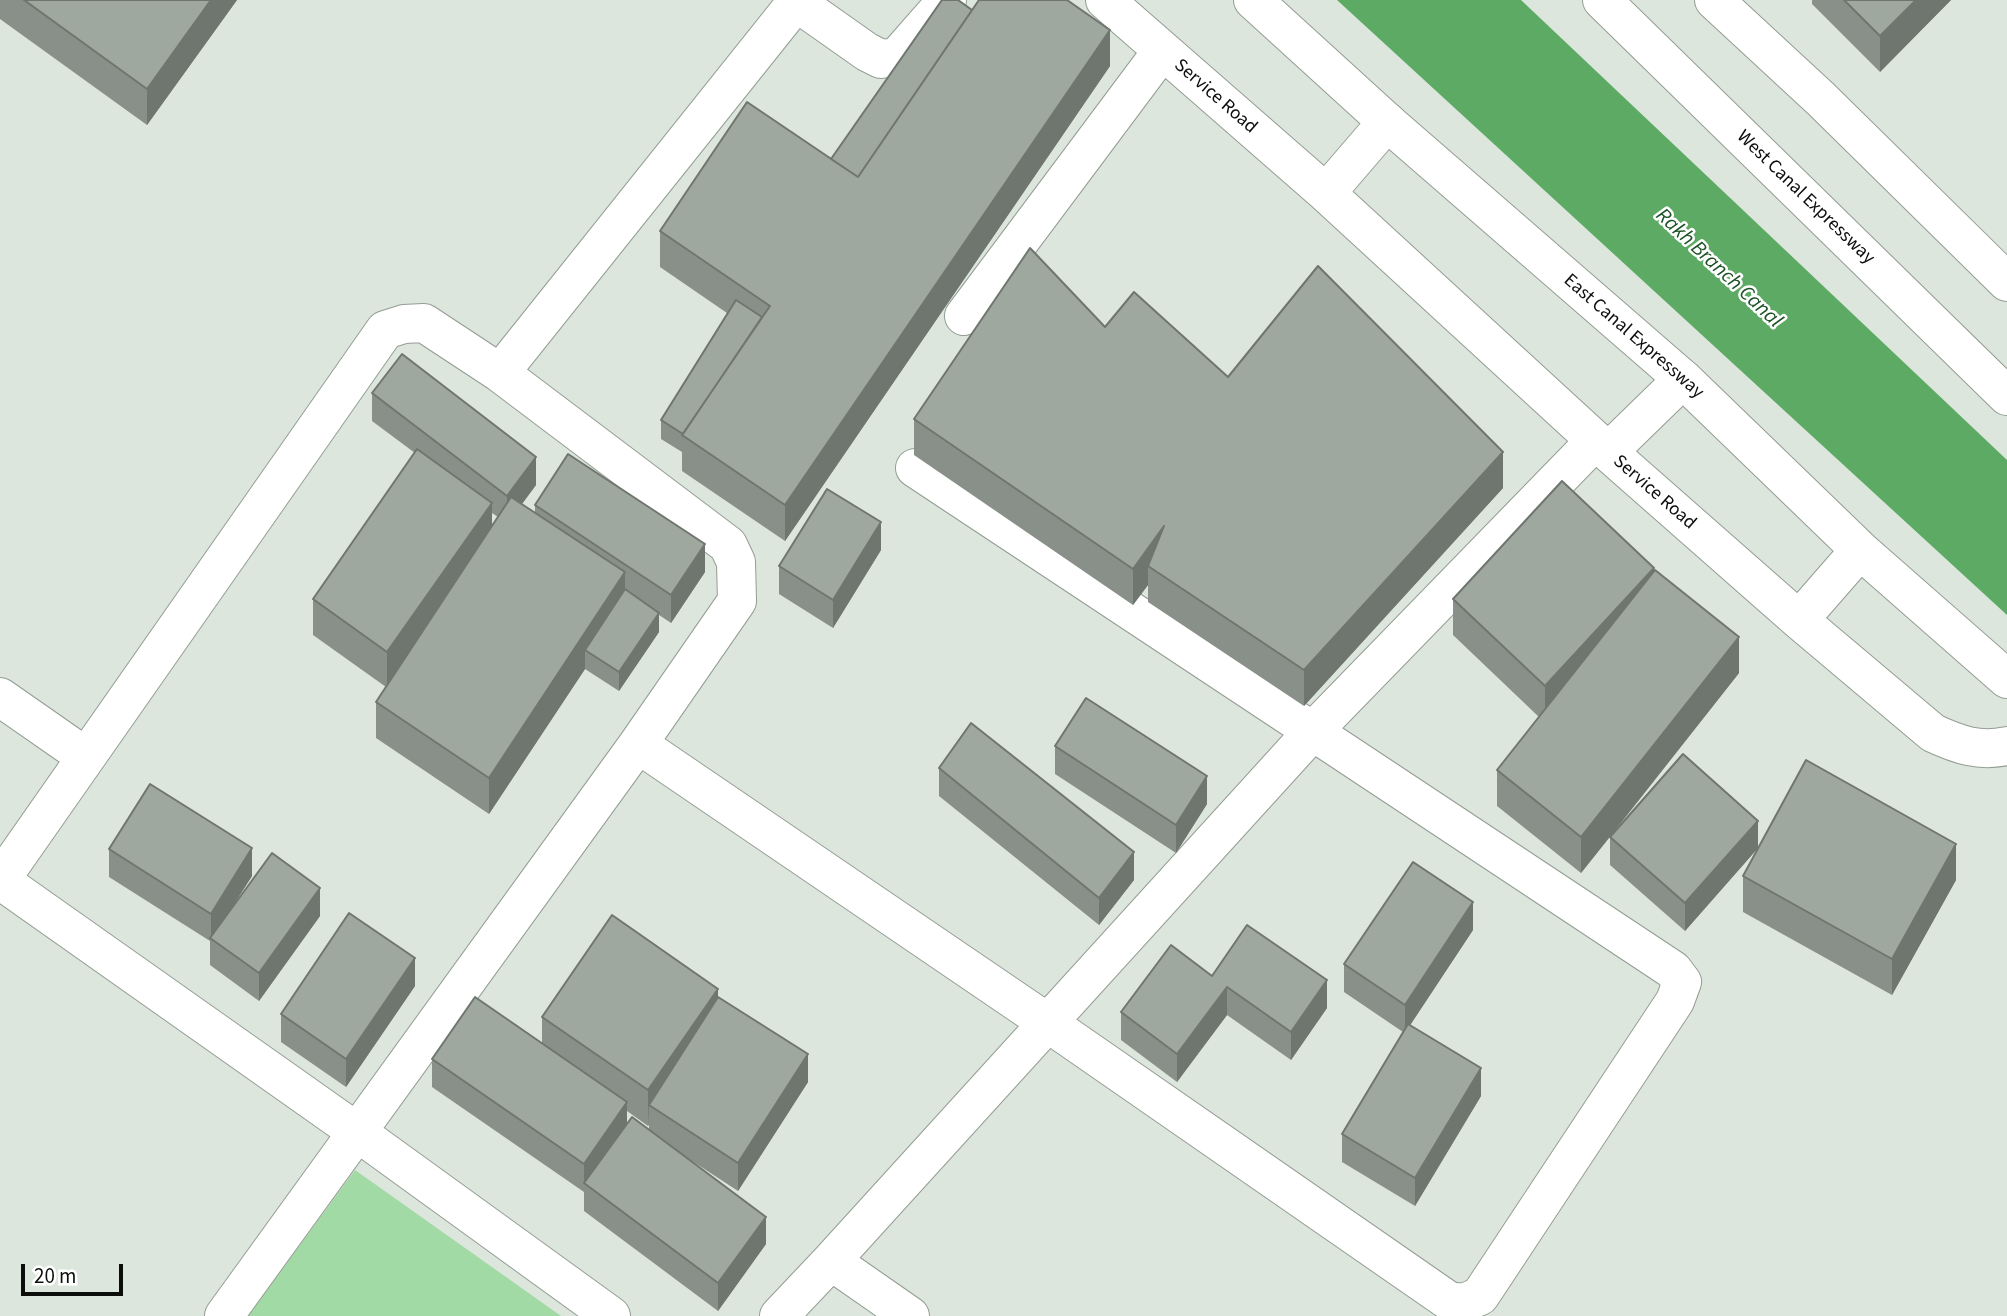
<!DOCTYPE html>
<html>
<head>
<meta charset="utf-8">
<style>
	body { margin:0 }
	#map { position:relative; width:2007px; height:1316px; overflow:hidden; background:#dce6dc; font-family:"Source Sans 3",sans-serif }
	canvas { display:block }
	.scale { position:absolute; left:21px; top:1264px; width:102px; height:32px; box-sizing:border-box; border:4px solid #0b0e0b; border-top:0; padding-left:9px; font-size:21px; line-height:24px; white-space:nowrap; color:#0b0e0b; -webkit-text-stroke:5px #fff; paint-order:stroke }
</style>
</head>
<body>
<div id="map">
<canvas width="2007" height="1316"></canvas>
<div class="scale">20 m</div>
</div>
<script>
const context = document.querySelector('canvas').getContext('2d');
context.lineJoin = 'round';
function paint(path, color) {
  context.fillStyle = color;
  context.fill(path, 'evenodd');
}
function trace(path, color, width, dash) {
  context.strokeStyle = color;
  context.lineWidth = width;
  context.lineCap = dash ? 'butt' : 'round';
  context.setLineDash(dash || []);
  context.stroke(path);
}
function write(font, color, halo, rows, align = 'center') {
  context.font = font + ' "Source Sans 3",sans-serif';
  context.lineWidth = 5;
  context.setLineDash([]);
  context.textBaseline = 'middle';
  context.strokeStyle = halo;
  context.fillStyle = color;
  for (const [text, x, y, turn = 0] of rows) {
    context.save();
    context.translate(x, y);
    context.rotate((+turn || 0) * Math.PI / 180);
    context.textAlign = isNaN(turn) ? turn : align;
    if (halo) context.strokeText(text, 0, 0);
    context.fillText(text, 0, 0);
    context.restore();
  }
}
paint(new Path2D(`
	M355,1170L561,1316H248Z`), '#a1daa4');
paint(new Path2D(`
	M1337,0H1521L2007,460V615Z`), '#5caa64');
const minor = new Path2D(`
	M1105,0L1326,193L1387,122
	M1714,0L1821,99L2007,282
	M796,2L867,52L881,59L897,57L947,0
	M1326,193L1608,452L1799,620L1933,733C1959,745 1979,752 2007,746
	M964,316L1162,51
	M500,373L798,0
	M1608,452L1683,379
	M1799,620L1860,550
	M0,697L86,757
	M638,744L1048,1023L1449,1301L1464,1303L1480,1296L1675,1001L1682,982L1673,970L915,468
	M1,879L385,330L404,324L424,323L500,373L728,545L736,562L737,601L638,744L224,1316
	M0,880L357,1132L611,1316
	M831,1261L1313,731L1595,441
	M779,1316L831,1261L910,1316`);
const major = new Path2D(`
	M1253,0L1387,122L1683,379L1860,550L2007,679
	M1602,0L2007,396`);
trace(minor, '#949d94', 40);
trace(major, '#949d94', 40);
trace(minor, '#fff', 38);
trace(major, '#fff', 38);
paint(new Path2D(`
	M0,0H237L147,125L0,19Z
	M1812,0H1951L1880,72L1812,4Z
	M972,10L1110,66L785,541L682,471V452L661,439V420L727,313L660,267V231L831,159Z
	M1105,327L1228,377L1503,488L1304,706L1148,602V585L1133,605L914,455V419Z
	M372,393L536,485L522,504L535,512V505L705,572L671,623L659,615V632L619,691L585,669L489,814L376,738V702L386,687L313,635V599L415,453L372,421ZM492,513L498,517L492,526Z
	M881,550L833,628L779,594V566Z
	M1654,571L1739,673L1610,837L1758,848L1685,931L1610,865V837L1581,873L1497,806V770L1539,717L1453,635V599Z
	M1055,746L1207,804L1176,853L1055,774Z
	M939,768L1134,880L1099,925L939,796Z
	M109,849L252,876L232,907L320,916L259,1001L210,965V941L109,877Z
	M1743,876L1956,880L1892,995L1743,912Z
	M1473,930L1410,1025L1481,1096L1415,1206L1342,1162V1134L1403,1032L1344,992V964Z
	M1212,976L1327,1008L1291,1060L1227,1015L1177,1082L1121,1040V1012Z
	M415,986L346,1087L281,1042V1014Z
	M718,997L808,1082L738,1191L686,1157L766,1244L718,1311L584,1211V1192L432,1087V1059L542,1043V1017ZM627,1111L648,1126L649,1125V1130L627,1125Z`), '#899089');
paint(new Path2D(`
	M211,0H237L147,125V89Z
	M1916,0H1951L1880,72V36Z
	M1110,30V66L785,541V505Z
	M1503,452V488L1304,706V670Z
	M536,457V485L507,524V496Z
	M492,503V539L387,688V652Z
	M881,522V550L833,628V600Z
	M1164,526L1148,566V585L1133,605V569Z
	M705,544V572L671,623V595Z
	M1654,568V604L1545,722V686Z
	M625,572V608L585,650V669L489,814V778Z
	M659,613V632L619,691V672Z
	M1739,637V673L1581,873V837Z
	M1207,776V804L1176,853V825Z
	M1758,821V848L1685,931V903Z
	M1956,844V880L1892,995V959Z
	M252,848V876L212,939L211,938V914Z
	M1134,852V880L1099,925V898Z
	M320,888V916L259,1001V973Z
	M1473,902V930L1405,1033V1005Z
	M415,958V986L346,1087V1059Z
	M1327,980V1008L1291,1060V1032Z
	M1227,987V1015L1177,1082V1054Z
	M718,989V1025L649,1105L648,1126V1090Z
	M808,1054V1082L738,1191V1163Z
	M1481,1068V1096L1415,1206V1178Z
	M627,1102V1130L584,1184V1164Z
	M766,1217V1244L718,1311V1283Z`), '#6f766f');
const building = new Path2D(`
	M24,0H211L147,89Z
	M942,0H958L972,10L858,177L831,159Z
	M979,0H1067L1110,30L785,505L682,435L770,306L660,231L747,102L858,177Z
	M1844,0H1916L1880,36Z
	M1030,248L1105,327L1134,292L1228,377L1318,266L1503,452L1304,670L1148,566L1164,526L1133,569L914,419Z
	M736,300L762,317L683,434L661,420Z
	M402,354L536,457L507,496L372,393Z
	M417,449L492,503L387,652L313,599Z
	M568,454L705,544L671,595L535,505Z
	M1562,481L1654,568L1545,686L1453,599Z
	M827,489L881,522L833,600L779,566Z
	M511,497L625,572L489,778L376,702Z
	M1655,570L1739,637L1581,837L1497,770Z
	M625,589L659,613L619,672L585,650Z
	M1086,698L1207,776L1176,825L1055,746Z
	M971,723L1134,852L1099,898L939,768Z
	M1683,754L1758,821L1685,903L1610,837Z
	M1806,760L1956,844L1892,959L1743,876Z
	M150,784L252,848L211,914L109,849Z
	M272,853L320,888L259,973L210,938Z
	M1413,862L1473,902L1405,1005L1344,964Z
	M349,913L415,958L346,1059L281,1014Z
	M612,915L718,989L648,1090L542,1017Z
	M1247,925L1327,980L1291,1032L1227,987L1177,1054L1121,1012L1171,945L1212,976Z
	M475,997L627,1102L584,1164L432,1059Z
	M718,997L808,1054L738,1163L649,1105Z
	M1408,1024L1481,1068L1415,1178L1342,1134Z
	M632,1117L766,1217L718,1283L584,1183Z`);
paint(building, '#9fa89f');
trace(building, '#6f766f', 2);
write('19px', '#0b0e0b', '#fff', [
	["Service Road",1215,97,41],
	["West Canal Expressway",1805,198,44],
	["East Canal Expressway",1633,337,41],
	["Service Road",1654,493,41]
]);
write('italic 21px', '#1c5324', '#fff', [
	["Rakh Branch Canal",1718,269,43]
]);
</script>
</body>
</html>
